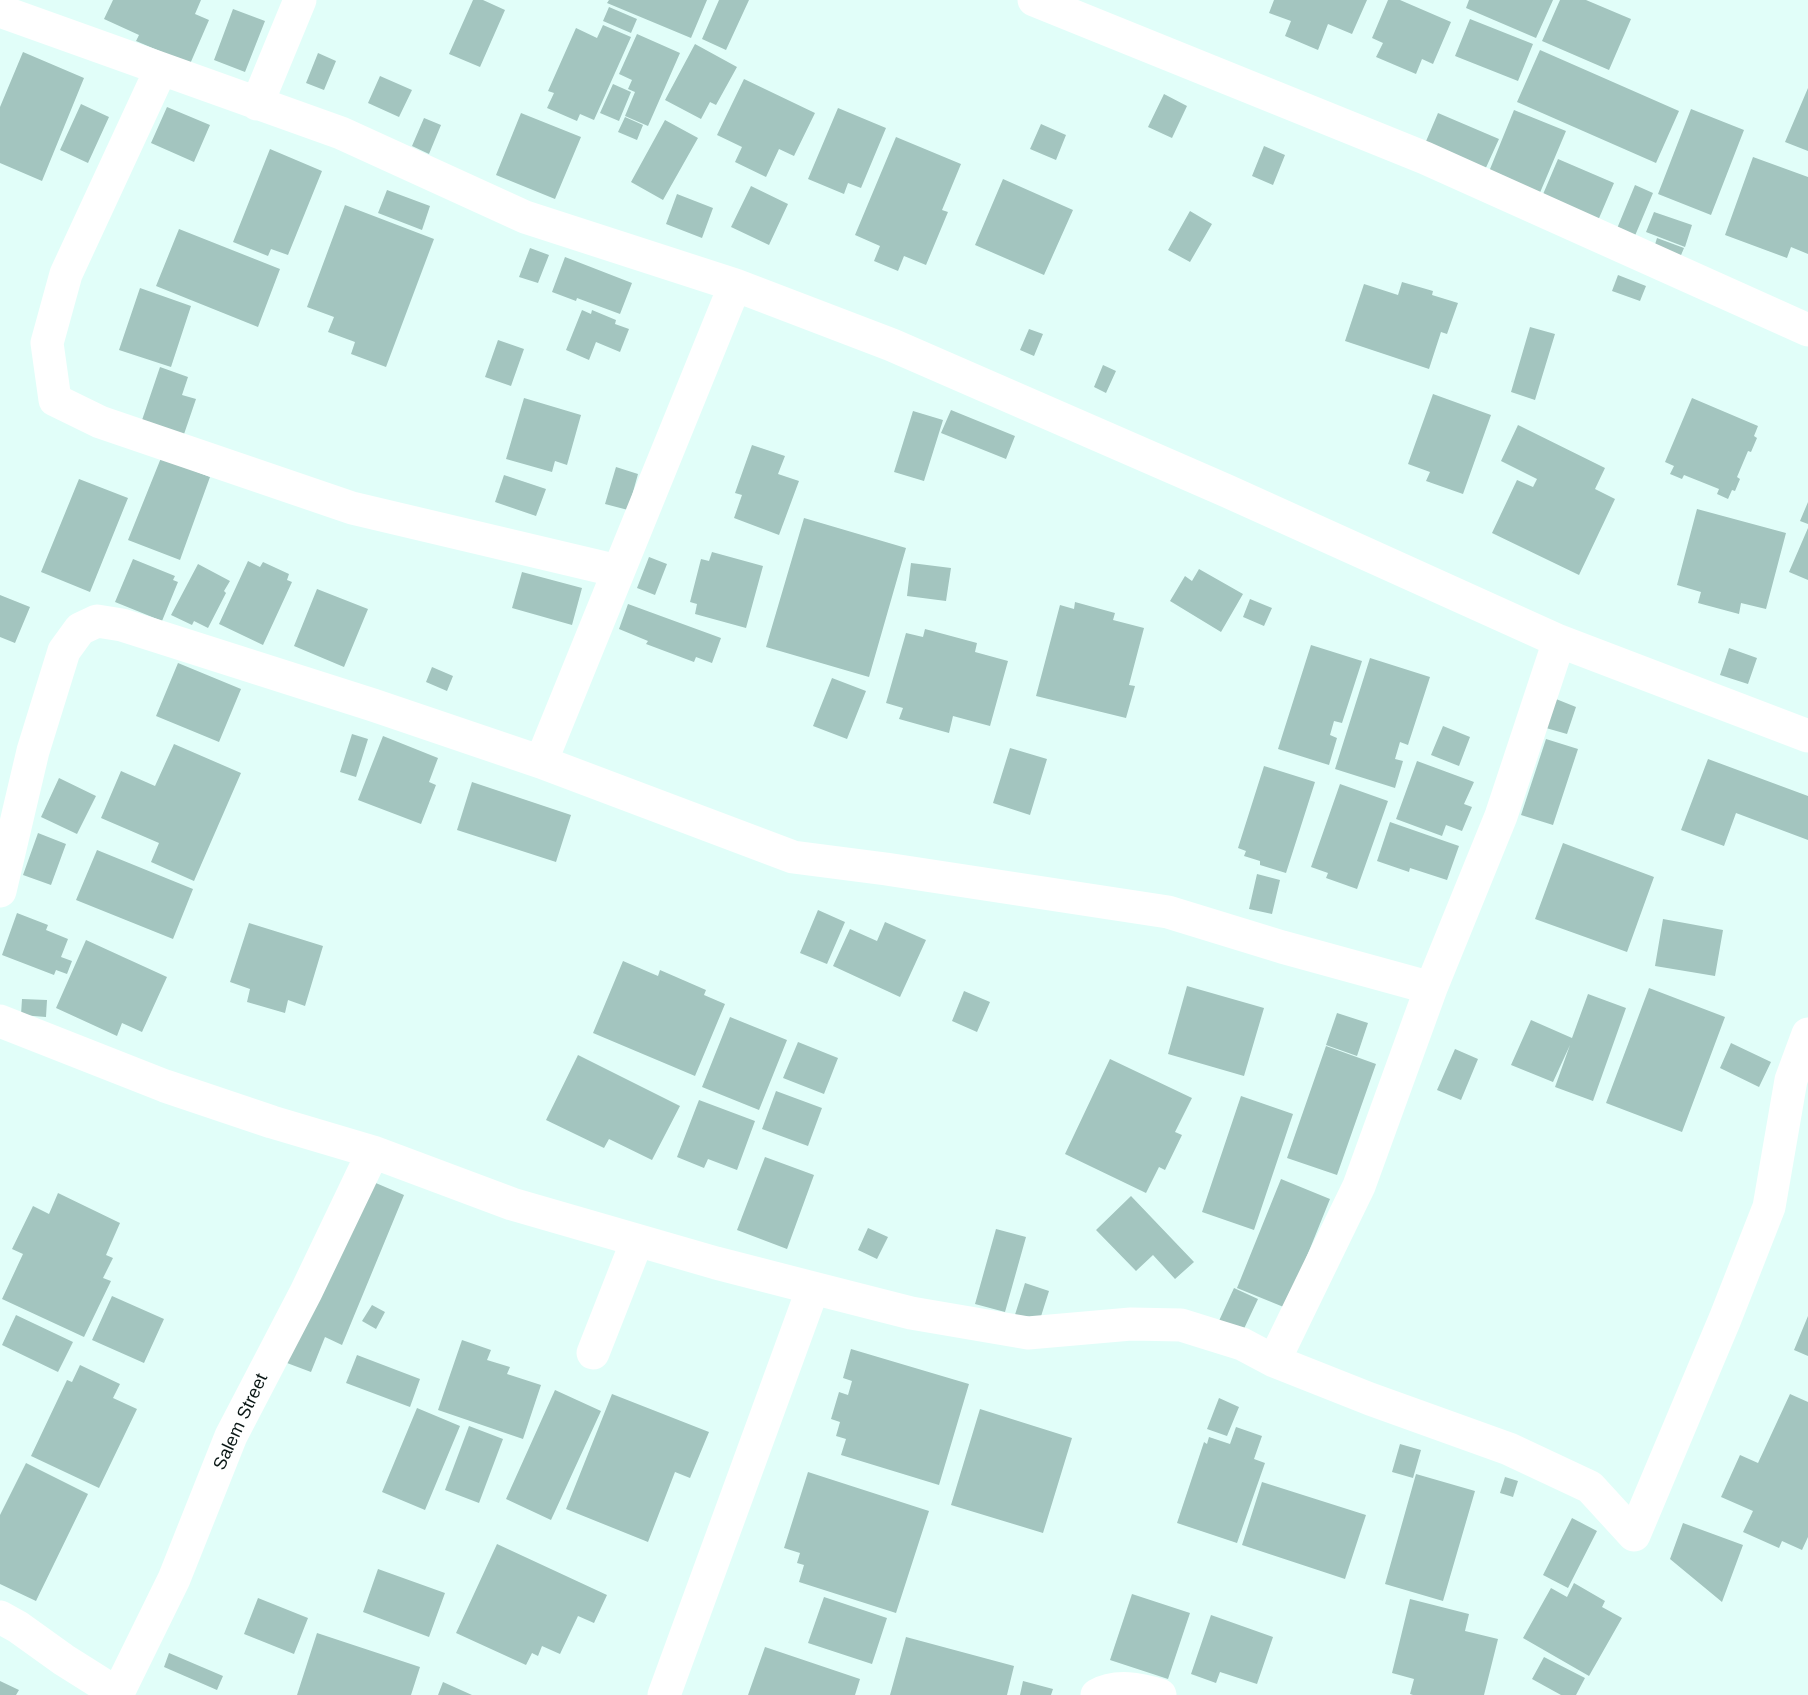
<!DOCTYPE html>
<html>
<head>
<meta charset="utf-8">
<style>
	body { margin:0 }
	canvas { display:block; background:#e1fef9 }
</style>
</head>
<body>
<canvas width="1808" height="1695"></canvas>
<script>
const context = document.querySelector('canvas').getContext('2d');
context.lineJoin = 'round';
function paint(path, color) {
  context.fillStyle = color;
  context.fill(path, 'evenodd');
}
function trace(path, color, width, dash) {
  context.strokeStyle = color;
  context.lineWidth = width;
  context.lineCap = dash ? 'butt' : 'round';
  context.setLineDash(dash || []);
  context.stroke(path);
}
function write(font, color, halo, rows, align = 'center') {
  context.font = font + ' Arial,sans-serif';
  context.lineWidth = 5;
  context.setLineDash([]);
  context.textBaseline = 'middle';
  context.strokeStyle = halo;
  context.fillStyle = color;
  for (const [text, x, y, turn = 0] of rows) {
    context.save();
    context.translate(x, y);
    context.rotate((+turn || 0) * Math.PI / 180);
    context.textAlign = isNaN(turn) ? turn : align;
    if (halo) context.strokeText(text, 0, 0);
    context.fillText(text, 0, 0);
    context.restore();
  }
}
paint(new Path2D(`
	M113,0H201L195,14L209,20L190,64L136,41L139,35L104,19Z
	M473,0H483L505,10L480,67L449,54Z
	M609,0H707L691,38L607,3Z
	M719,0H749L726,50L702,39Z
	M1274,0H1367L1352,34L1328,24L1318,50L1285,36L1291,21L1269,13Z
	M1388,0H1400L1451,22L1433,64L1422,59L1416,74L1376,57L1383,43L1372,38Z
	M1469,0H1553L1536,38L1466,8Z
	M1560,0H1586L1631,19L1609,70L1542,41Z
	M609,7L637,19L631,33L603,21Z
	M233,9L265,21L245,72L214,60Z
	M1470,19L1533,44L1518,81L1455,56Z
	M603,25L631,37L594,120L580,114L577,121L547,108L554,93L548,91L576,28L597,38Z
	M637,34L680,53L648,126L625,116L635,92L628,89L632,80L619,74Z
	M695,44L737,67L716,105L710,102L701,119L665,100Z
	M1540,50L1679,111L1656,163L1517,102Z
	M23,52L84,78L42,181L0,163V107Z
	M318,53L336,61L324,90L306,83Z
	M380,76L412,90L399,117L368,103Z
	M744,79L815,113L794,156L779,149L766,177L735,162L742,147L717,135Z
	M613,84L631,92L619,121L600,113Z
	M1808,88V151L1785,142Z
	M1164,94L1187,106L1172,138L1148,127Z
	M81,104L109,117L88,163L60,150Z
	M167,107L210,125L194,162L151,143Z
	M838,108L886,128L861,188L848,183L844,194L808,179Z
	M1691,109L1744,130L1711,215L1658,194Z
	M1514,110L1566,131L1539,195L1488,174Z
	M521,113L581,137L555,199L496,175Z
	M1438,113L1499,139L1484,172L1424,146Z
	M625,117L643,125L637,140L618,132Z
	M424,118L441,125L429,154L412,146Z
	M665,120L698,138L663,200L631,182Z
	M1041,124L1066,135L1056,160L1030,149Z
	M896,137L961,164L942,210L948,212L926,265L904,256L898,271L874,261L880,246L855,235Z
	M1264,146L1285,155L1273,185L1252,176Z
	M270,149L322,171L288,255L271,249L268,256L233,242Z
	M1753,157L1808,177V254L1791,247L1787,258L1725,235Z
	M1558,159L1614,183L1594,230L1538,206Z
	M1003,179L1073,210L1044,275L975,245Z
	M1635,185L1653,193L1634,238L1616,231Z
	M751,186L788,204L769,245L731,227Z
	M387,190L430,206L422,230L378,213Z
	M677,194L713,208L702,238L666,224Z
	M345,205L434,239L386,367L351,354L355,342L328,332L334,317L307,307Z
	M1190,211L1212,224L1190,262L1168,250Z
	M1654,212L1692,225L1685,247L1646,232Z
	M179,229L280,269L258,327L156,286Z
	M1657,238L1684,248L1679,260L1653,251Z
	M530,248L549,255L538,283L519,277Z
	M565,257L632,283L620,314L577,298L576,301L552,292Z
	M1618,275L1646,286L1640,301L1612,291Z
	M1402,282L1433,291L1432,295L1458,303L1447,334L1441,332L1429,369L1345,341L1364,284L1398,295Z
	M140,288L191,306L171,367L119,350Z
	M582,310L591,314L592,310L616,320L615,324L629,329L620,352L596,342L589,360L566,350Z
	M1530,327L1555,334L1535,400L1511,392Z
	M1029,329L1043,334L1034,356L1020,350Z
	M498,340L524,349L511,386L485,377Z
	M1103,365L1116,371L1106,393L1094,387Z
	M160,367L188,377L182,395L196,399L182,440L140,426Z
	M1433,394L1491,415L1463,494L1426,481L1430,472L1408,464Z
	M524,398L581,415L567,465L555,461L552,472L506,459Z
	M1692,398L1758,426L1754,436L1757,438L1751,452L1748,451L1737,477L1740,479L1735,491L1732,490L1728,499L1717,494L1719,489L1684,475L1682,479L1670,474L1674,466L1665,462Z
	M951,410L1015,436L1006,459L941,433Z
	M913,411L943,420L924,481L894,472Z
	M1518,425L1605,468L1595,489L1615,499L1579,575L1492,533L1517,480L1533,487L1537,479L1501,461Z
	M752,445L785,456L778,474L799,481L779,535L734,518L742,495L735,493Z
	M161,458L210,477L180,560L128,540Z
	M616,467L638,474L628,510L605,504Z
	M504,475L546,489L536,516L495,502Z
	M79,479L128,498L90,592L41,572Z
	M1808,502V524L1800,521Z
	M1697,509L1786,533L1766,609L1741,603L1739,614L1698,603L1701,592L1677,585Z
	M804,518L906,548L869,677L766,647Z
	M1808,528V580L1789,572Z
	M712,552L763,566L746,628L695,614L697,604L690,602L701,559L709,561Z
	M649,557L667,564L655,595L637,588Z
	M133,559L175,576L173,580L178,582L162,621L115,602Z
	M248,561L260,567L263,562L289,574L287,580L292,582L263,645L219,624Z
	M911,563L951,568L946,601L907,596Z
	M198,564L230,581L224,591L226,593L208,628L194,621L192,625L171,615Z
	M1199,569L1243,594L1221,632L1170,601L1185,576L1192,581Z
	M522,572L582,588L572,625L512,608Z
	M317,589L368,609L344,667L294,646Z
	M0,595L30,607L15,643L0,637Z
	M1250,599L1272,608L1264,626L1243,617Z
	M1075,602L1115,613L1113,620L1144,628L1129,685L1135,686L1126,718L1036,696L1060,605L1074,609Z
	M628,604L721,638L712,663L696,657L694,662L646,644L648,641L619,629Z
	M925,629L977,643L975,652L1008,661L990,726L953,716L949,733L899,719L903,708L886,703L906,633L923,637Z
	M1311,645L1362,661L1342,723L1334,721L1330,735L1337,738L1329,765L1278,749Z
	M1729,648L1757,658L1748,684L1720,675Z
	M1370,658L1430,677L1408,745L1400,742L1395,759L1403,761L1395,788L1335,769Z
	M178,663L241,689L219,742L156,716Z
	M432,667L453,676L447,691L426,682Z
	M832,678L866,691L847,739L813,726Z
	M1556,699L1576,707L1567,734L1546,728Z
	M1443,726L1470,737L1459,766L1431,755Z
	M352,734L368,739L356,777L340,772Z
	M383,736L438,758L429,782L436,785L421,824L358,800Z
	M1546,739L1578,749L1553,825L1521,815Z
	M174,744L241,773L194,881L151,862L159,843L101,818L121,771L155,786Z
	M1010,748L1047,759L1030,815L993,803Z
	M1708,759L1808,796V840L1736,813L1724,846L1681,830Z
	M1417,761L1474,782L1464,804L1472,807L1462,831L1446,825L1442,836L1396,819Z
	M1264,766L1315,782L1286,873L1260,865V861L1244,856L1246,851L1238,848Z
	M59,778L96,796L77,834L41,817Z
	M472,782L571,815L556,862L457,830Z
	M1340,784L1388,801L1357,889L1326,878L1328,873L1311,867Z
	M1390,822L1459,846L1447,880L1410,868L1409,872L1377,861Z
	M38,833L66,844L51,885L23,875Z
	M1563,843L1654,877L1627,952L1535,919Z
	M97,850L193,889L173,939L76,900Z
	M1257,874L1280,880L1272,914L1249,909Z
	M818,910L845,922L827,964L800,953Z
	M17,913L48,925L46,930L68,939L61,957L72,961L67,974L56,970L54,975L2,955Z
	M1663,919L1723,930L1715,976L1655,966Z
	M885,922L926,940L900,997L833,966L850,929L877,941Z
	M249,923L323,946L305,1006L288,1000L285,1013L247,1002L250,989L230,982Z
	M86,940L167,977L142,1032L122,1023L117,1036L56,1008Z
	M623,961L658,976L660,970L706,990L704,995L725,1004L695,1076L593,1033Z
	M1187,986L1264,1008L1244,1076L1168,1054Z
	M1649,988L1725,1017L1682,1132L1606,1103Z
	M964,991L990,1002L977,1032L952,1021Z
	M1588,994L1626,1008L1593,1101L1555,1087L1570,1045L1553,1082L1511,1065L1531,1020L1572,1038Z
	M22,999L47,1000L46,1017L21,1015Z
	M1337,1013L1368,1023L1357,1056L1326,1045Z
	M730,1017L787,1040L759,1110L702,1087Z
	M798,1042L838,1058L824,1094L783,1078Z
	M1731,1043L1771,1062L1759,1087L1720,1068Z
	M1326,1046L1376,1064L1337,1175L1287,1158Z
	M1455,1049L1478,1059L1461,1100L1437,1090Z
	M578,1055L680,1106L652,1160L609,1139L604,1148L546,1120Z
	M1110,1059L1192,1098L1175,1132L1182,1135L1165,1170L1159,1167L1146,1193L1065,1154Z
	M776,1091L822,1108L808,1146L762,1129Z
	M1241,1096L1293,1114L1254,1230L1202,1212Z
	M699,1100L755,1121L737,1170L708,1159L704,1168L677,1157Z
	M765,1157L814,1175L787,1249L737,1230Z
	M364,1178L404,1195L342,1345L325,1337L311,1372L287,1363Z
	M1281,1179L1330,1199L1286,1308L1237,1288Z
	M58,1193L120,1223L106,1255L113,1258L103,1278L111,1281L84,1337L2,1299L23,1254L12,1249L33,1206L49,1214Z
	M1131,1196L1194,1262L1175,1279L1153,1255L1136,1271L1096,1230Z
	M868,1228L888,1237L877,1259L858,1250Z
	M996,1229L1026,1237L1005,1312L975,1304Z
	M1025,1283L1049,1291L1037,1329L1013,1321Z
	M1234,1288L1258,1299L1242,1333L1218,1323Z
	M112,1296L164,1319L144,1363L92,1340Z
	M372,1305L385,1312L376,1329L362,1321Z
	M16,1315L73,1342L58,1372L2,1345Z
	M1808,1316V1356L1794,1350Z
	M462,1340L491,1350L487,1360L510,1367L507,1374L541,1385L523,1439L438,1410Z
	M851,1349L969,1384L939,1485L841,1455L846,1439L836,1436L840,1422L831,1419L839,1392L848,1395L852,1381L843,1378Z
	M357,1355L420,1379L410,1407L346,1383Z
	M80,1365L120,1384L113,1398L137,1409L99,1488L31,1456L67,1380L72,1382Z
	M555,1390L601,1411L551,1520L506,1499Z
	M612,1394L709,1432L690,1478L675,1472L648,1542L566,1509Z
	M1790,1394L1808,1402V1537L1802,1550L1782,1541L1779,1548L1743,1532L1753,1511L1721,1497L1740,1455L1758,1463Z
	M1219,1398L1239,1407L1227,1436L1207,1429Z
	M417,1408L460,1426L425,1510L382,1492Z
	M980,1409L1072,1438L1043,1533L951,1505Z
	M469,1426L503,1439L479,1503L445,1490Z
	M1236,1427L1262,1436L1254,1459L1265,1463L1237,1543L1177,1523L1204,1442L1207,1444L1209,1437L1230,1444Z
	M1400,1444L1421,1450L1413,1478L1392,1472Z
	M26,1463L88,1494L36,1601L0,1584V1515Z
	M808,1472L929,1511L896,1613L799,1582L804,1565L797,1563L800,1553L784,1548Z
	M1416,1474L1475,1491L1443,1601L1385,1584Z
	M1505,1477L1518,1481L1513,1497L1500,1493Z
	M1262,1482L1366,1515L1345,1579L1242,1545Z
	M1572,1518L1597,1531L1568,1588L1543,1575Z
	M1683,1523L1743,1545L1722,1602L1670,1559Z
	M497,1544L607,1595L594,1623L578,1616L560,1654L542,1646L538,1656L532,1653L526,1665L456,1633Z
	M378,1569L445,1593L429,1637L363,1612Z
	M1574,1583L1605,1601L1602,1607L1622,1618L1589,1676L1523,1638L1551,1588L1567,1597Z
	M1132,1594L1190,1613L1168,1679L1110,1660Z
	M824,1597L887,1618L872,1664L808,1643Z
	M258,1598L308,1618L294,1654L244,1634Z
	M1410,1599L1469,1614L1465,1631L1498,1639L1484,1695H1413L1410,1694L1414,1679L1392,1673Z
	M1211,1615L1273,1637L1257,1684L1220,1672L1216,1683L1191,1674Z
	M317,1633L420,1667L411,1695H297Z
	M906,1637L1014,1666L1007,1695H890Z
	M765,1647L860,1679L855,1695H748Z
	M169,1653L223,1676L217,1690L164,1667Z
	M1544,1657L1585,1678L1576,1695H1561L1532,1679Z
	M0,1681L19,1690L16,1695H0Z
	M1023,1681L1053,1689L1051,1695H1020Z
	M443,1682L472,1695H438Z`), '#a3c5bf');
trace(new Path2D(`
	M1034,0L1425,158L1808,330
	M0,11L341,133L525,217L735,285L892,345L1227,491L1559,641L1808,736
	M161,69L66,274L47,343L55,400L100,422L352,508L618,571
	M257,104L300,0
	M541,762L735,285
	M0,891L33,751L64,651L80,629L97,621L122,625L373,705L541,762L793,857L886,869L1168,912L1282,947L1431,988
	M0,1021L165,1086L272,1122L373,1152L512,1204L716,1263L813,1288L911,1313L1028,1333L1131,1324L1181,1325L1242,1344L1274,1361L1370,1399L1509,1449L1590,1487L1634,1535L1725,1319L1769,1207L1791,1080L1808,1034
	M593,1353L637,1241
	M1274,1361L1359,1186L1431,988L1501,816L1559,641
	M0,1617L18,1627L64,1660L118,1694
	M117,1695L174,1579L231,1436L306,1292L373,1152
	M664,1695L813,1288
	M1097,1695C1116,1684 1140,1689 1160,1695`), '#fff', 33);
write('18px', '#0b1816', '#fff', [
	["Salem Street",241,1422,-65]
]);
</script>
</body>
</html>
